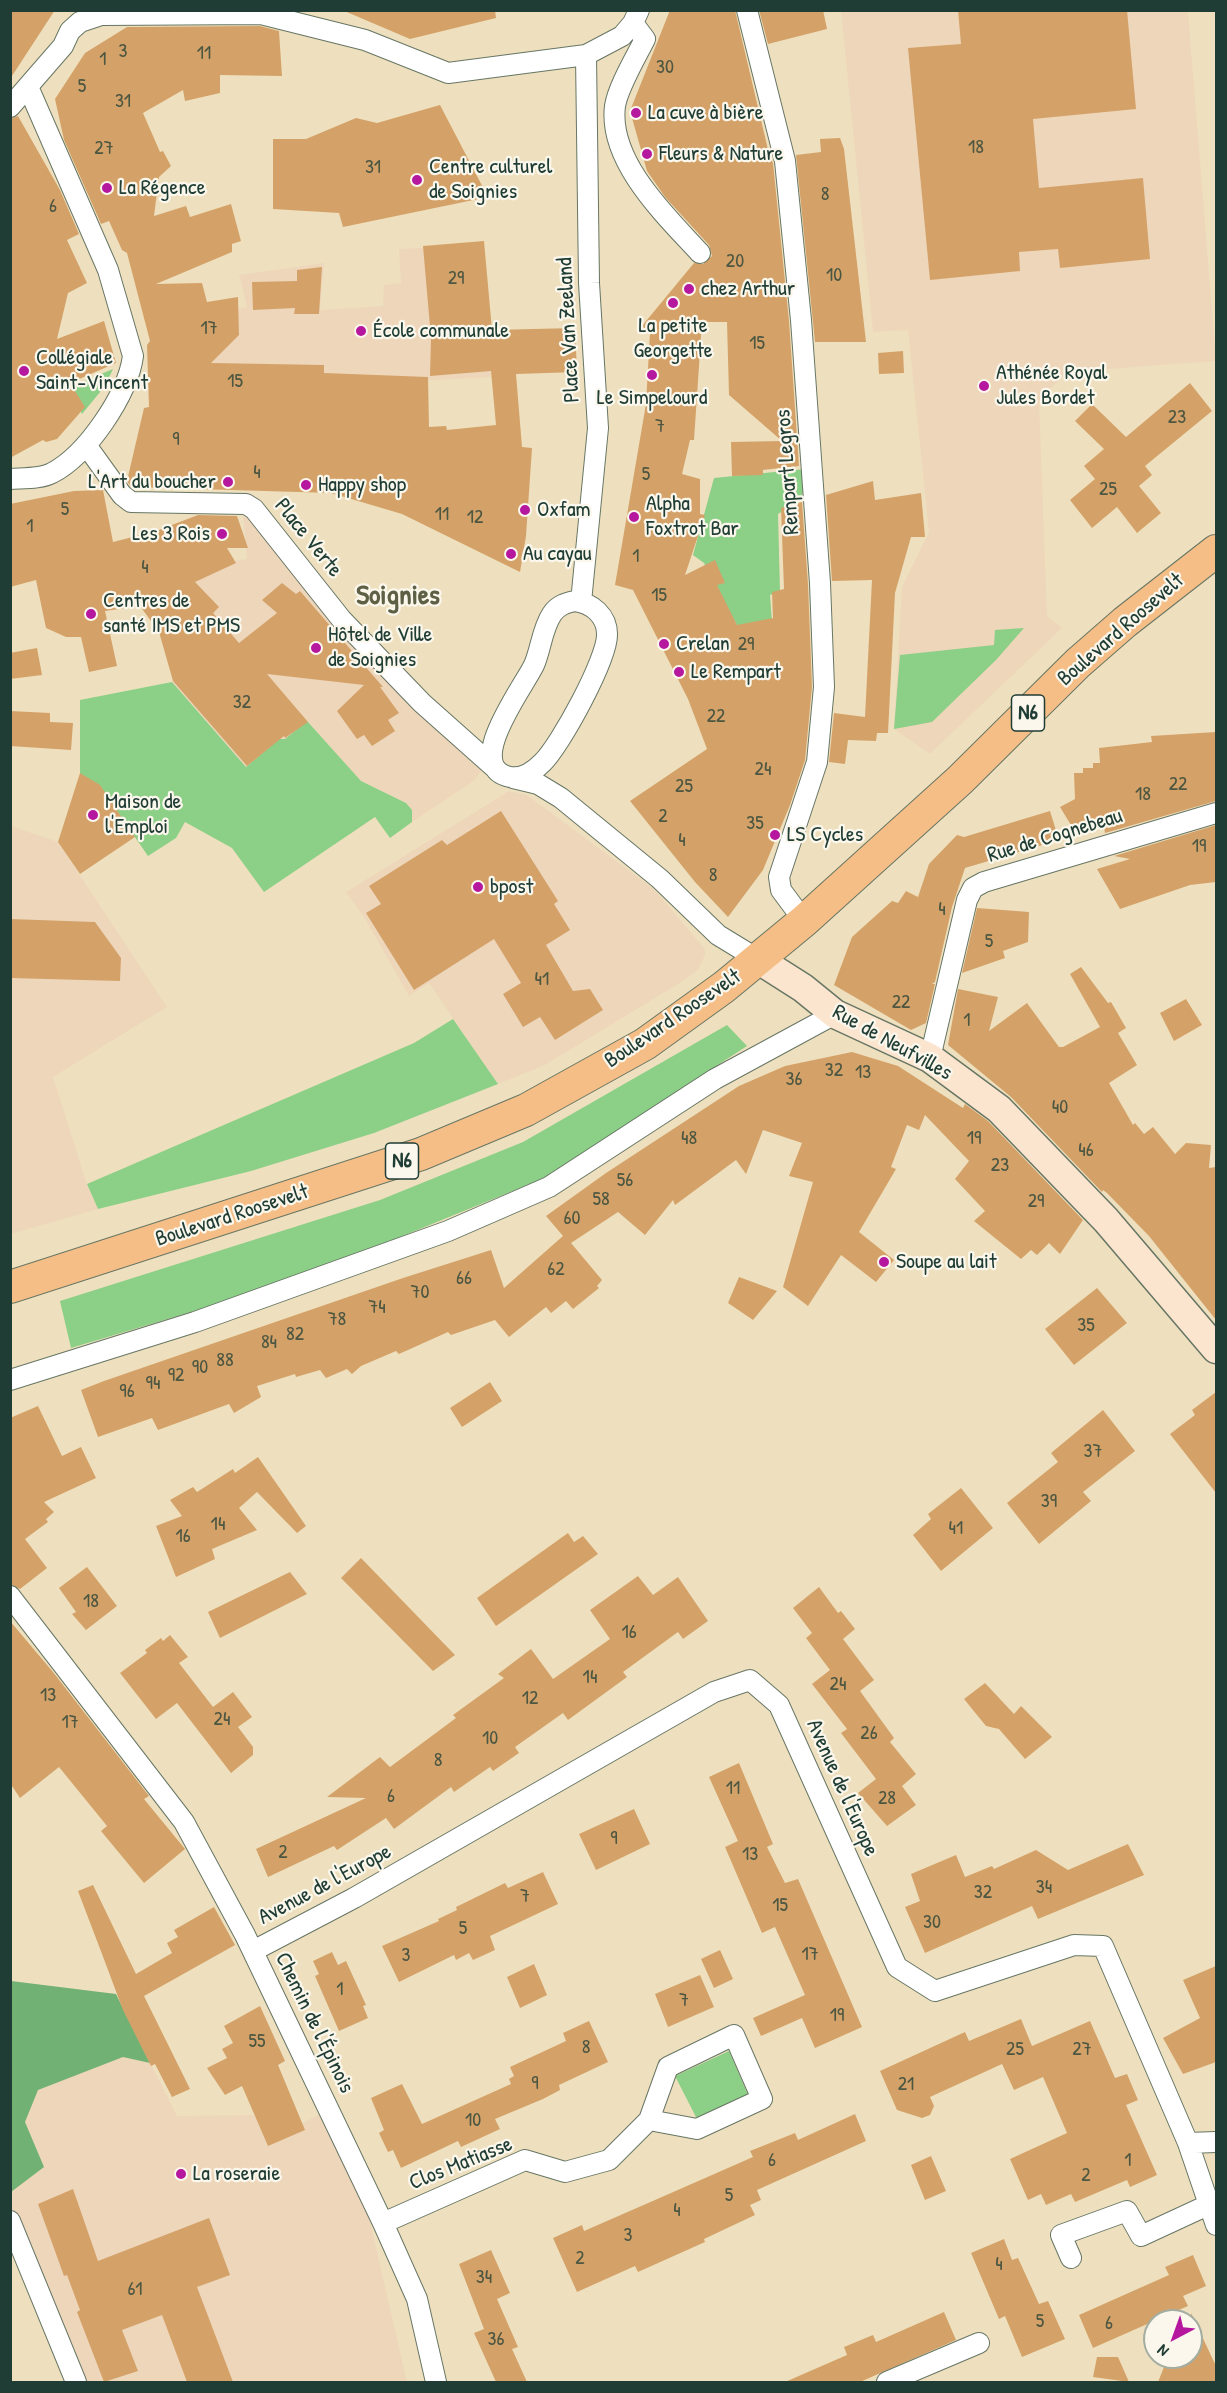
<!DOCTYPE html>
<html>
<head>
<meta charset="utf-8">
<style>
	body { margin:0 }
	#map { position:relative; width:1227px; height:2393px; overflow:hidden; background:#eee0be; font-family:"Patrick Hand",sans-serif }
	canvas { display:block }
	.frame { position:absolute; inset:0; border:12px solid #1f3d34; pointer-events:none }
	.north { position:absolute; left:1143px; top:2309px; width:60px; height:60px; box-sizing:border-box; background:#fbf7ec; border:2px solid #a3ada2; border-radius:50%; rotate:221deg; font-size:16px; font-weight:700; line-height:24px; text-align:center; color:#1f3d34 }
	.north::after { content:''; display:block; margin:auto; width:21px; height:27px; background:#b5179e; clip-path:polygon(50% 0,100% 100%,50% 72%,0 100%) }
</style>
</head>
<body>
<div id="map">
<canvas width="1227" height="2393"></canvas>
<div class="frame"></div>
<div class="north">N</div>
</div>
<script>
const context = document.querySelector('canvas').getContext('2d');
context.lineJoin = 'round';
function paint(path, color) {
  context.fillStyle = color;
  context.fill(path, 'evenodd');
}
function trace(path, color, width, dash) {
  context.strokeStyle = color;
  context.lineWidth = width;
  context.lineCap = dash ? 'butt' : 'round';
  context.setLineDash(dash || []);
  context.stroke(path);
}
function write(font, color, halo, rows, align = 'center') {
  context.font = font + ' "Patrick Hand",sans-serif';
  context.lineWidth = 4.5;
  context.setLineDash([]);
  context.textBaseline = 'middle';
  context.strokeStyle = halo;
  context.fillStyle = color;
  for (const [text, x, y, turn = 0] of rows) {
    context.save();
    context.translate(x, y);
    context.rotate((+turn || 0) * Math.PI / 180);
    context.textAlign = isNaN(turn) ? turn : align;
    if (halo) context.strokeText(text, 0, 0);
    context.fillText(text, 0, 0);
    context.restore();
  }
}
paint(new Path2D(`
	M841,11H1188L1216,361L1068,372L1039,400L1047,616L1062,628L930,754L894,729L902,587L929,532L908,330L873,332Z
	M483,245L491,377L436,380L321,377L317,413L190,359L229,310L247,307L239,275L324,263L320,310L383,306L384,285L401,283L399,249Z
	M243,515L252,518L473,755L481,770L475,780L412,822V810L406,803L361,781L307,721L285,739H279L246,767L172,682L187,673V578L206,565L247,559Z
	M509,791L527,795L654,889L705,949V955L698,970L680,983L543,1066L498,1084L429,983L409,996L364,917L346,892Z
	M11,826L58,842L167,1007L53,1077L87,1184L98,1209L11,1234Z
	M10,1981L116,1994L177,2116L254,2115L267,2141L324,2112L367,2208L407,2382H86L11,2208Z`), '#eed6bb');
paint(new Path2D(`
	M113,369L105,386L82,414L70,387Z
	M805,469L802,499L778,514L780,592L770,595L772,622L739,629L704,563L693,555L714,478Z
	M1024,628L996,660L932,722L894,729L900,655L994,645L995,630Z
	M172,682L246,767L279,739H285L307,721L361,781L406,803L412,810V822L390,838L375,817L264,892L232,848L185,822L176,838L148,856L99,785L80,774V700Z
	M453,1019L498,1084L374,1133L251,1171L98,1209L87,1184L414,1043Z
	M727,1025L747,1046L542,1179L388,1242L201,1309L71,1348L60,1301L380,1200L523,1142Z
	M729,2051L749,2097L697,2119L675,2076Z`), '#8ccf87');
paint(new Path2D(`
	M11,1981L116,1994L150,2063L123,2057L38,2090L25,2122L44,2167L11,2192Z`), '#71b274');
paint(new Path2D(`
	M10,10H55L10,79Z
	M342,10H495L496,18L410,39Z
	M670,10H735L770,158L773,163L789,321L799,466L763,470V475L732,476L731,442L782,441L729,395L727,322H702L694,440H690L682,474L700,479V514L705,515L685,575L715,560L725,583L717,585L737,625L773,618L772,592L784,589L781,508L802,502L808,584L812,687L805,760L790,805L763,870L728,917L695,882L630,801L707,749L688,699L633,590L615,585L646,404L650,333L642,326L694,263L703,264L712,256L709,245L665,197L647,171L630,111Z
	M759,10H823L827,29L768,44Z
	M958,10H1127L1136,109L1033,119L1039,188L1143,178L1150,259L1060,268L1058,249L1019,252L1020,271L930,280L908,48L961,44Z
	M260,26L279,31L282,76L220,75V93L185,101L183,90L143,113L160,152L163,151L171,166L159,177L154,216L186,206L190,217L231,204L241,241L232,244V252L156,284L202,283L207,302L238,297L239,335L211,363L324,365V373L428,377L429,427L446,426L447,430L496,425L491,371L430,376L431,338L423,246L484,241L492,330L575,328L577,372L516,374L522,447L532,448L526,536L520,572L402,514L331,493L131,487L127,481L144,408L149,407L147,345L150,341L127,253L122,250L109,221L101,224L64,140L55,99L85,53L127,27Z
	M440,105L488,197L343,227L339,213L273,209V139H306L356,118L377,123Z
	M18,116L60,190L79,234L67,240L87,283L68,293L57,339L104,321L116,363L70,383L85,407L57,439L46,442L43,440L10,458V119Z
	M840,138L844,149L866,342H815L796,155L821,152L820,139Z
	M322,267L319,314H294L295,308L253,310L252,282L297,281V270Z
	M903,351L904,373L879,374L878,353Z
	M1190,383L1212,411L1145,466L1152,475L1139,486L1161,513L1137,533L1117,507L1092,528L1070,500L1095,479L1084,466L1104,449L1075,421L1092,404L1126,437Z
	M873,481L875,500L921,493L925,537H911L895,593L888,733H877L876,741L848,740L845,764L829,762L834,713L865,717L872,580L832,581L826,495Z
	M103,490L113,542L156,531L198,515L237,516L248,548H227L236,563L195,582L219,607L213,613L239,643L277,613L262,600L282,583L296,594L300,591L383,687H380L399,713L388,720L395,731L372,746L364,735L357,739L337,711L364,685L267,674L308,722L285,738L284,736L247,766L173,681L159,632L140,606L105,611L117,666L89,672L81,637H66L46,628L36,580L10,587V504L74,491Z
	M37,648L42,675L10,679V653Z
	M10,711L50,713V722L73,723L71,750L10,746Z
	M1216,732V801L1105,833L1104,827L1077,835L1060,807L1075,799L1074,773H1083V768H1093V763H1100L1099,748L1152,742L1151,736Z
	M80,773L100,785L135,837L80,874L58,842Z
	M501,811L558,901L554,904L570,930L546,945L573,991L590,989L603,1010L555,1040L540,1017L523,1027L503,994L521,983L494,939L414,990L366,913L381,904L369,886L442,840L447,845Z
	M1050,811L1059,840L965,868L952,907L935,982L932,984H935L926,1023L911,1030L834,985L852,937L892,901L898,903L906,891L918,897L929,864L957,835L964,837Z
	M1216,825V882L1190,885L1120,909L1097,869L1130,859L1114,856Z
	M977,908L1029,912L1028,942L1003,951L1005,958L962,973Z
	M10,919L95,922L121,958L120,981L10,978Z
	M1081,967L1108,1003L1111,1002L1126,1028L1118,1033L1137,1065L1109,1083L1133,1125L1135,1123L1144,1134L1153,1127L1175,1154L1186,1143L1211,1145L1209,1168L1216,1167V1320L1149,1236L1107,1193L1103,1190L1102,1192L1011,1097L948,1045L958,989L998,997L989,1031L1027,1003L1059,1047H1063L1100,1027L1070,974Z
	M1186,999L1202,1025L1174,1041L1160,1013Z
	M852,1052L898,1066L963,1108L965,1104L988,1121L1083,1220L1060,1254L1049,1243L1037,1255L1031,1250L1021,1259L974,1221L985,1211L955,1179L969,1161L925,1115L919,1130L907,1125L891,1167L896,1169L859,1232L894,1260L876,1282L841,1255L808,1306L783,1287L813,1182L789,1176L802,1143L763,1130L746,1174L736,1160L675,1205L673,1200L645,1235L618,1212L571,1243L602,1280L597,1286L599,1288L573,1309L566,1301L551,1313L546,1307L509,1337L495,1320L451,1335L448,1332L399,1354L396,1351L361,1366L352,1374L347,1369L326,1378L320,1370L296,1377L295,1374L257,1386L261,1397L234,1413L229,1404L158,1430L152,1418L98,1437L81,1390L104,1381L403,1278L491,1250L504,1288L563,1236L546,1216L606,1173L739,1086L785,1066Z
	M739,1277L777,1291L753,1320L728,1303Z
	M1097,1288L1127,1323L1074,1365L1045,1329Z
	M490,1382L502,1401L462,1427L450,1408Z
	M1216,1392V1493L1170,1434L1195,1415L1192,1410Z
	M38,1406L62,1456L81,1447L96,1478L44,1502L54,1512L46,1519L48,1522L25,1539L47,1568L20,1589L10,1584V1418Z
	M1103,1410L1135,1451L1083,1492L1091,1501L1039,1544L1007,1503L1058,1462L1051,1453Z
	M258,1457L306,1526L297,1533L257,1492L239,1508L257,1530L212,1549L215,1559L176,1577L156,1526L182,1516L170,1500L193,1487L197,1492L233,1469L235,1473Z
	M961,1488L993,1528L941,1571L913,1535L931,1519L928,1514Z
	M568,1533L574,1542L583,1536L598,1554L496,1626L477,1598Z
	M361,1558L455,1655L433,1671L341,1578Z
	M87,1567L117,1606L86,1630L72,1614L76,1612L59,1588Z
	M290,1572L307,1594L220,1638L208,1612Z
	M638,1576L653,1595L678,1577L708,1621L683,1639L678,1632L623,1672L627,1677L568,1720L563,1713L515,1747L519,1753L493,1771L490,1767L454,1792L451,1787L394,1829L386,1818L337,1850L334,1846L268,1877L256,1849L366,1798L327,1797L380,1757L390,1767L456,1718L453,1715L504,1678L498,1674L531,1649L553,1679L610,1639L590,1610Z
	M819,1587L838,1613L841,1611L855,1629L843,1639L874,1680L860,1691L894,1738L890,1742L916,1774L902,1786L916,1805L887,1826L858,1793L876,1779L841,1733L847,1729L812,1684L830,1670L806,1638L812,1633L793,1608Z
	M10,1621L53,1672L149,1796L144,1799L185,1849L144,1883L101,1831L107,1826L59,1767L20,1798L10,1783Z
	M170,1635L188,1657L179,1663L213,1707L233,1692L252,1717L238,1727L253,1747V1755L231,1773L177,1703L156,1719L120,1673L147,1653L145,1650L161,1638L163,1641Z
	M985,1683L1014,1714L1021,1706L1052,1737L1025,1759L999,1729L986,1726L964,1699Z
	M739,1763L773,1844L767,1847L785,1883L798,1879L862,2027L815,2048L802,2018L761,2036L753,2018L805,1995L775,1927L762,1933L725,1847L738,1841L709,1777Z
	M634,1809L650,1844L596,1870L579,1834Z
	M1128,1844L1144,1875L1038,1919L1032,1906L925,1953L905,1907L920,1901L911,1874L956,1855L965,1877L992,1866L994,1869L1036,1850L1068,1870Z
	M543,1872L558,1904L490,1936L495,1950L473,1960L469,1953L456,1960L454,1955L399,1982L382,1946L439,1921L438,1919L457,1910L456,1907L505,1883L508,1888Z
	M93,1885L136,1974L172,1953L167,1943L178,1937L174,1930L214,1907L235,1945L144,1996L190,2089L172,2097L155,2064L151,2066L123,2010L102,1954L78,1891Z
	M720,1950L733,1979L714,1988L701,1959Z
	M332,1952L338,1965L346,1961L366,2005L363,2006L368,2018L339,2031L315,1976L319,1974L313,1961Z
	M534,1964L547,1995L520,2008L507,1977Z
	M1216,1966V2062L1183,2074L1163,2038L1200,2018L1183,1980Z
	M700,1975L714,2007L668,2027L655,1994Z
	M260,2006L285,2061L278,2065L305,2130L268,2146L242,2086L225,2095L207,2068L227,2058L222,2049L233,2043L224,2026Z
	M1021,2019L1032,2046L1090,2021L1115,2078L1127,2074L1138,2100L1126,2105L1157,2175L1130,2187L1127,2180L1075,2202L1071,2194L1046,2205L1041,2194L1028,2200L1010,2159L1067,2133L1043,2077L1014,2090L1002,2064L930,2097L934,2106L930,2115L922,2118L897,2110L880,2071L965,2032L969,2041Z
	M589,2021L608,2062L559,2085L560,2090L543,2099L495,2119L500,2129L461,2147L458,2141L401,2168L393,2150L388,2152L379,2133L384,2130L371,2098L402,2084L422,2124L511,2084L509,2079L514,2076L510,2067L566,2041L563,2033Z
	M855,2114L866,2141L757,2190L761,2200L750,2205L755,2215L704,2239L705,2242L638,2272L635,2266L577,2292L553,2238L582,2225L584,2231L655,2200L753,2157L750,2151L795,2133L798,2140Z
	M931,2156L946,2191L925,2200L911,2165Z
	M73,2189L98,2261L209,2218L230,2275L197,2287L233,2382H187L162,2315L122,2330L138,2371L104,2382L77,2312L80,2310L67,2275L64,2276L38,2204Z
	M1004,2239L1012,2260L1018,2258L1039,2304L1048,2301L1065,2339L1022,2357L1005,2316L999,2319L971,2253Z
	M491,2250L510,2293L497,2299L518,2347L512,2349L527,2382H496L474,2333L484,2329L459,2264Z
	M1193,2255L1206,2286L1183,2296L1188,2306L1093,2348L1079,2315L1169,2275L1165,2267Z
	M944,2312L956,2340L860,2382H785L847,2355L844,2347L873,2335L876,2342Z
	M1191,2313L1216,2366V2382H1158L1168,2357H1191Z
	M1097,2357H1118L1129,2382L1093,2377Z`), '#d4a268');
const street = new Path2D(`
	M747,10L785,161L801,320L820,583L824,687L817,762L779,877L781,890L804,921
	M633,23L645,39C636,57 618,87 615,106C608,161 665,215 700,253
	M10,107L63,46L70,31L80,22L101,15L261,14L365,40L448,73L586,55L622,36L633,23L639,10
	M86,445L122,495L131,502L246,504L254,509L342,620L422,703L495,768
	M10,479C23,478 41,479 52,473C87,455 128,394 133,356L108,270L29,89
	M575,601C592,603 607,616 607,634C608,658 560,746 542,763C534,771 522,779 510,777C462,767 523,688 534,665C541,649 542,629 552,614C558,605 566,603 575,601Z
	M581,602L598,428L589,283L586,55
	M513,778L538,784L561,798L660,879L718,935L759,960
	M930,1058L967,900L973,888L984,882L1216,813
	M10,1380L195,1322L448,1231L549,1187L715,1079L835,1014
	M10,1596L184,1822L245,1935L383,2223L417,2299L436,2382
	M253,1951L354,1898L714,1692L750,1680L779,1705L897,1967L935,1991L1074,1945L1103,1946L1188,2143L1216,2225
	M1188,2143L1216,2142
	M10,2221L76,2382
	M383,2223L525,2160L565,2172L609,2160L649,2120L697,2129L762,2099L734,2035L668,2067L649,2120
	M1071,2258L1061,2235L1127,2211L1141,2236L1208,2205
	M887,2382L979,2343`);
const secondary = new Path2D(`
	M759,960L803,988L835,1014L930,1058L999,1109L1106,1220L1216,1349`);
const primary = new Path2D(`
	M10,1287L421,1154L526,1110L645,1044L724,987L804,921L960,780L1078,663L1125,622L1216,551`);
trace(street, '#677664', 22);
trace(secondary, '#677664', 31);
trace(primary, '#677664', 34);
trace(street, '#fff', 20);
trace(secondary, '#fbe5cf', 28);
trace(primary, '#f6be87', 32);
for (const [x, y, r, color] of [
	[636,113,6,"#b5179e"],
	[647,154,6,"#b5179e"],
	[417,180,6,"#b5179e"],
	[107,188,6,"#b5179e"],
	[689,289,6,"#b5179e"],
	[673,303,6,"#b5179e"],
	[361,331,6,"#b5179e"],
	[24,371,6,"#b5179e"],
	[652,375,6,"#b5179e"],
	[984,386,6,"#b5179e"],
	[228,482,6,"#b5179e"],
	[306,485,6,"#b5179e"],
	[525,510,6,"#b5179e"],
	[634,517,6,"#b5179e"],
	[222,534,6,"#b5179e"],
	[511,554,6,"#b5179e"],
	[91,614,6,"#b5179e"],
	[664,644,6,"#b5179e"],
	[316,648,6,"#b5179e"],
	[679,672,6,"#b5179e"],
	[93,815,6,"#b5179e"],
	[775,835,6,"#b5179e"],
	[478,887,6,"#b5179e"],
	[884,1262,6,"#b5179e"],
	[181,2174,6,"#b5179e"]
]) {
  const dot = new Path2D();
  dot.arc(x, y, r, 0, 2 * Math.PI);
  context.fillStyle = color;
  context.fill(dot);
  trace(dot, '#fbf7ec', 2);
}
write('20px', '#4c5641', null, [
	["3",123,52],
	["11",204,54],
	["1",103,60],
	["30",665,68],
	["5",82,87],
	["31",123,102],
	["18",976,148],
	["27",104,149],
	["31",373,168],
	["8",825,195],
	["6",53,207],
	["20",735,262],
	["10",834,276],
	["29",456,279],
	["17",209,329],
	["15",757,344],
	["15",235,382],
	["23",1177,418],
	["7",660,427],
	["9",176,440],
	["4",257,473],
	["5",646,475],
	["25",1108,490],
	["5",65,510],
	["11",442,515],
	["12",475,518],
	["1",30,527],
	["1",636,557],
	["4",145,568],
	["15",659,596],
	["29",746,645],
	["32",242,703],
	["22",716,717],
	["24",763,770],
	["22",1178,785],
	["25",684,787],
	["18",1143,795],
	["2",663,817],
	["35",755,824],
	["4",682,841],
	["19",1199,847],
	["8",713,876],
	["4",942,910],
	["5",989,942],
	["41",542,980],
	["22",901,1003],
	["1",967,1021],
	["32",834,1071],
	["13",863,1073],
	["36",794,1080],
	["40",1060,1108],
	["48",689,1139],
	["19",974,1139],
	["46",1086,1151],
	["23",1000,1166],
	["56",625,1181],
	["58",601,1200],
	["29",1036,1202],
	["60",572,1219],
	["62",556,1270],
	["66",464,1279],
	["70",420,1293],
	["74",377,1308],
	["78",337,1320],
	["35",1086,1326],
	["82",295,1335],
	["84",269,1343],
	["88",225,1361],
	["90",200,1368],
	["92",176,1376],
	["94",153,1384],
	["96",127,1392],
	["37",1093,1452],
	["39",1049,1502],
	["14",218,1525],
	["41",956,1529],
	["16",183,1537],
	["18",91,1602],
	["16",629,1633],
	["14",590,1678],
	["24",838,1685],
	["13",48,1696],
	["12",530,1699],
	["24",222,1720],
	["17",70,1723],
	["26",869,1734],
	["10",490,1739],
	["8",438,1761],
	["11",733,1789],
	["6",391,1797],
	["28",887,1799],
	["9",614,1839],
	["2",283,1853],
	["13",750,1855],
	["34",1044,1888],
	["32",983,1893],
	["7",525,1897],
	["15",780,1906],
	["30",932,1923],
	["5",463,1929],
	["17",810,1955],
	["3",406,1956],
	["1",340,1990],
	["7",684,2001],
	["19",837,2016],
	["55",257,2042],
	["8",586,2048],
	["25",1015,2050],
	["27",1082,2050],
	["9",535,2084],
	["21",906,2085],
	["10",473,2121],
	["6",772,2161],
	["1",1128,2161],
	["2",1086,2176],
	["5",729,2196],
	["4",677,2211],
	["3",628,2236],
	["2",580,2259],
	["4",999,2265],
	["34",484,2278],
	["61",135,2290],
	["5",1040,2322],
	["6",1109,2324],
	["36",496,2340]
]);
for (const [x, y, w] of [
	[1028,713,33],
	[402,1161,33]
]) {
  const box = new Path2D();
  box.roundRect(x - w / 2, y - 18, w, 36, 4.5);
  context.fillStyle = '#fbf7ec';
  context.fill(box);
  trace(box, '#1f3d34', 1.5);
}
write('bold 21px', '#1f3d34', null, [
	["N6",1028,713],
	["N6",402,1161]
]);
write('22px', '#1f3d34', '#fbf7ec', [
	["La cuve à bière",648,113],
	["Fleurs & Nature",659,154],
	["Centre culturel",429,167],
	["de Soignies",429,192],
	["La Régence",119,188],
	["chez Arthur",701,289],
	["La petite",673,326,"center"],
	["Georgette",673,351,"center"],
	["École communale",373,331],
	["Collégiale",36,358],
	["Saint-Vincent",36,383],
	["Athénée Royal",996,373],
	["Jules Bordet",996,398],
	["Le Simpelourd",652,398,"center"],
	["L'Art du boucher",216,482,"right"],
	["Happy shop",318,485],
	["Alpha",646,504],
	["Foxtrot Bar",646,529],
	["Oxfam",537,510],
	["Les 3 Rois",210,534,"right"],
	["Au cayau",523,554],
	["Centres de",103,601],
	["santé IMS et PMS",103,626],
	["Hôtel de Ville",328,635],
	["de Soignies",328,660],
	["Crelan",676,644],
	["Le Rempart",691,672],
	["Maison de",105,802],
	["l'Emploi",105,827],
	["LS Cycles",787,835],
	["bpost",490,887],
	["Soupe au lait",896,1262],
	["La roseraie",193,2174]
], 'left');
write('22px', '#1f3d34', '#fbf7ec', [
	["Place Van Zeeland",569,330,-93],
	["Rempart Legros",788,472,-94],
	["Place Verte",308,538,51],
	["Boulevard Roosevelt",1121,630,-41],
	["Rue de Cognebeau",1055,836,-17],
	["Boulevard Roosevelt",673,1019,-34],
	["Rue de Neufvilles",892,1043,29],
	["Boulevard Roosevelt",232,1216,-18],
	["Avenue de l'Europe",842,1788,66],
	["Avenue de l'Europe",325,1885,-28],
	["Chemin de l'Épinois",314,2023,64],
	["Clos Matiasse",461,2164,-22]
]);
write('bold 28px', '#5e6046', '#fbf7ec', [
	["Soignies",398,597]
]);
</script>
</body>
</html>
